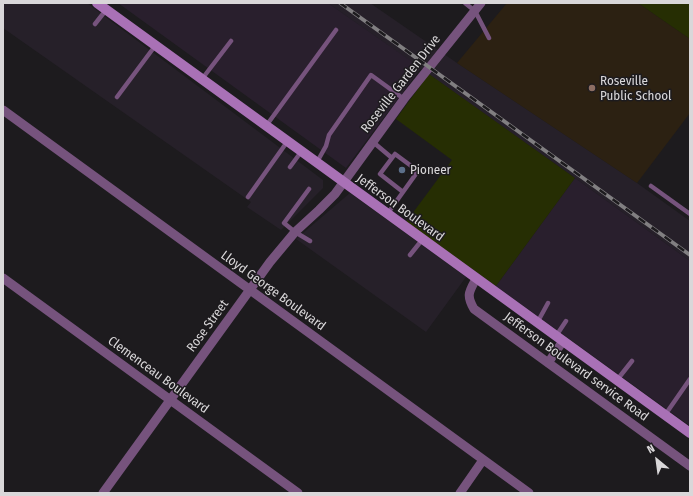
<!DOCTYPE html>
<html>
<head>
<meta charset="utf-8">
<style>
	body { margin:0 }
	#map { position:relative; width:693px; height:496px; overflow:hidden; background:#1d1b1e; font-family:"Fira Sans Condensed",sans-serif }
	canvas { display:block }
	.frame { position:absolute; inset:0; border:4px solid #d9d7d9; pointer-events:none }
	.north { position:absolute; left:637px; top:440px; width:40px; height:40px; -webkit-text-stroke:3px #1d1b1e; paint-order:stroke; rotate:331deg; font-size:11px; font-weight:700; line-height:16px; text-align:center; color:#d9d7d9 }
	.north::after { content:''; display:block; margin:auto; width:14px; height:18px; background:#d9d7d9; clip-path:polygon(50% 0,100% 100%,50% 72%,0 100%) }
</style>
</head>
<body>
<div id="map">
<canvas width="693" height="496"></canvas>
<div class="frame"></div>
<div class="north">N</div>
</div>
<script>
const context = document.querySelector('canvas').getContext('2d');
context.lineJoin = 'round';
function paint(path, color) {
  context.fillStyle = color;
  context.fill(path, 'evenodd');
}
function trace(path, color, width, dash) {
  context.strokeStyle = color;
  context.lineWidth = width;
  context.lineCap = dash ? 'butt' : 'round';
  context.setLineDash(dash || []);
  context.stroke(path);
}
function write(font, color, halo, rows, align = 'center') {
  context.font = font + ' "Fira Sans Condensed",sans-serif';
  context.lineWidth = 3;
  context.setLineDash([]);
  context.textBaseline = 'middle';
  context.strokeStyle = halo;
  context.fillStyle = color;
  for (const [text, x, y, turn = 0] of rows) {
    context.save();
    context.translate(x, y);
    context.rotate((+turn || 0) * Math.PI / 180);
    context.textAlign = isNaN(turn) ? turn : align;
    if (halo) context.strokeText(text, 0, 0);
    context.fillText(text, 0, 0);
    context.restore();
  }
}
paint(new Path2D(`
	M3,3H87L323,180V188L281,230L247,207L251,202L3,28Z
	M328,3H370L457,63L637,183L690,221V261L575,178Z
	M350,193L466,277L426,332L296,239Z`), '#262029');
paint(new Path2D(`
	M118,3H328L421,68L346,168Z
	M575,178L690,261V426L496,286Z`), '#291f2d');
paint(new Path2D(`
	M507,3H638L690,39V113L637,183L457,63Z`), '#2c2112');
paint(new Path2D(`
	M638,3H690V39Z
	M429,74L575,178L496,286L406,222L452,160L396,119Z`), '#262e03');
trace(new Path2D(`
	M465,3L475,11L489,38
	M95,24L106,10
	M202,79L231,41
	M117,97L155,46
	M266,126L336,30
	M373,142L392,158L380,174L403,192L388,213
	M392,158L395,154L418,171L403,192
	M317,162L326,146L329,135L371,75L404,99
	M290,167L301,152
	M651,186L690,214
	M309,189L284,223L295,232L310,241
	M248,197L287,142
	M410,255L422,240
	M537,323L548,303
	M556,336L566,321
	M617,380L632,361
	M665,415L690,379`), '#76537d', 4.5);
trace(new Path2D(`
	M3,110L529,493
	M3,278L298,493
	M476,279C469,292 466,295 474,309L690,466
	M548,363L563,341
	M103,493L270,262L295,232L319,210L335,194L404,99L481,3
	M460,493L483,460`), '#76537d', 9);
trace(new Path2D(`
	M97,3L690,433`), '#a971b6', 10);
const rail = new Path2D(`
	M340,3L690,255`);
trace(rail, '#817f81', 4);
trace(rail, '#1d1b1e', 2.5, [8]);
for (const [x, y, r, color] of [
	[592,88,4,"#8d6e63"],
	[402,170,4,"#5c6f8a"]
]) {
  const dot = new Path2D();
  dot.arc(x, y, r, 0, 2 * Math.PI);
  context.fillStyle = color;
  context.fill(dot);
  trace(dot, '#1d1b1e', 1.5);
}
write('13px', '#d9d7d9', '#1d1b1e', [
	["Roseville",600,81],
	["Public School",600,96],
	["Pioneer",410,170]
], 'left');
write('13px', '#d9d7d9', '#1d1b1e', [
	["Roseville Garden Drive",401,84,-52],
	["Jefferson Boulevard",400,208,36],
	["Lloyd George Boulevard",273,291,36],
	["Rose Street",208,326,-54],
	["Jefferson Boulevard service Road",576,367,36],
	["Clemenceau Boulevard",158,375,36]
]);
</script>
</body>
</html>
